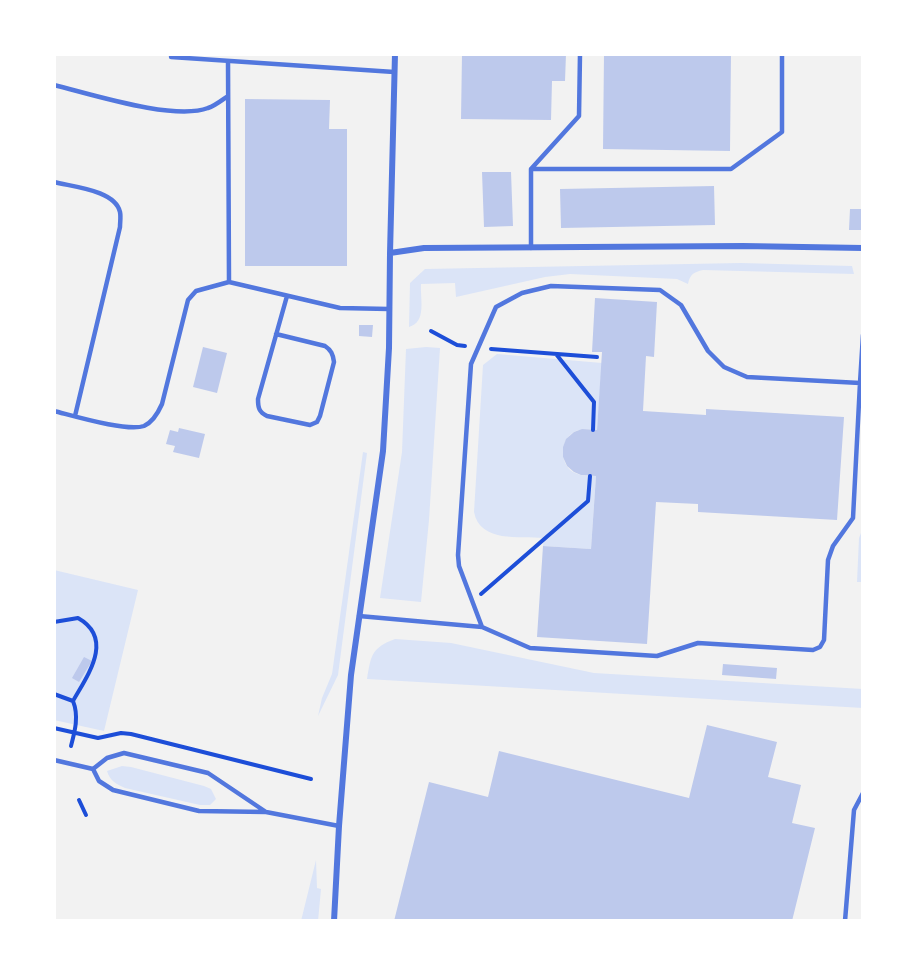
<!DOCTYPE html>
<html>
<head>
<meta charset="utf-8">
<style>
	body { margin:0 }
	#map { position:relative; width:917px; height:975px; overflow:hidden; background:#f2f2f2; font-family:Raleway,sans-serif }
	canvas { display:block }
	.frame { position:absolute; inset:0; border:56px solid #fff; pointer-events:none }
</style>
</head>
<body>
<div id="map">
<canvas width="917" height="975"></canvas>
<div class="frame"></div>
</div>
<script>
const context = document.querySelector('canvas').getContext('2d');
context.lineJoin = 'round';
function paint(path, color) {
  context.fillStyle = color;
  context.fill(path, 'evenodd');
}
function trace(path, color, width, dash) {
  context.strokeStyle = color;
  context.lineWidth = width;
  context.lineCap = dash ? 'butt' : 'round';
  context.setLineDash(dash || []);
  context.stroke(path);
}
paint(new Path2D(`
	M741,263L852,266L854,274L703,270C694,272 690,274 688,284L677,279L570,274L545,277L456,297L455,283L421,284C420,299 427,322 409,327L410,283L425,269Z
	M426,347L440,348L429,520L421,602L380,598L402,452L406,349Z
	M497,354L602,363L597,430C590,430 581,428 574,432C560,440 559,463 573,472C580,476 588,476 596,476L591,549L543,546L544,538C519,536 480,543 474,512L483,365Z
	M363,452L367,453L338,675L318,716L322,698L332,674Z
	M863,528V582H857L859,538Z
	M54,570L138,590L104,731L54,720Z
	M395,639L451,643L594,673L863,689V708L367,679C371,656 371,648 395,639Z
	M122,766L131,767L204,786L211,789L216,799L210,805H200L125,788C116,784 110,781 107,771Z
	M316,860L317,888L321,889L318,921H301Z`), '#dbe4f7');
paint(new Path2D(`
	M462,54H566L565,81H552L551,120L461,119Z
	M604,54H731L730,151L603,149Z
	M245,99L330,100L329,129H347V266H245Z
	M482,172H511L513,226L484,227Z
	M714,186L715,225L561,228L560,189Z
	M850,209H863V230H849Z
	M595,298L657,302L654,357L646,356L643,411L706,415V409L844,417L837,520L698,512V504L656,502L647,644L537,637L543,546L591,549L596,476L581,475L574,472L567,466L563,457V447L566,439L574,432L582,429L597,430L602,352H592Z
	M359,325H373L372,337L359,336Z
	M203,347L227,353L217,393L193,387Z
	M179,428L205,434L199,458L173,452L175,446L166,444L170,430L178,432Z
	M84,657L92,661L79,682L72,678Z
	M723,664L777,668L776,679L722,675Z
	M707,725L777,742L768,777L801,785L792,823L815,828L792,921H394L429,782L488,797L499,751L689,798Z`), '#bdc9ec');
trace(new Path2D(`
	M431,331L457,345L465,346
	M491,349L597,357
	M556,354L594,402L593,430
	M481,594L588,501L590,476
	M54,622L78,618C115,639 87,676 73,701
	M54,694L73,701C79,716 75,731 71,746
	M54,728L98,738L121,733L131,734L311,779
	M79,800L86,815`), '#1d4ed8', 4);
trace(new Path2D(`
	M171,57L394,72
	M228,61L229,282L340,308L389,309
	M54,85C91,94 174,121 208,108C215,106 222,100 228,96
	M531,169H731L782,132V54
	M54,182C73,187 115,190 120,212C121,217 120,222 120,227L75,416
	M531,248V169L579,116L580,54
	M276,334L325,346C331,350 333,354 334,362L320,416L317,422L310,425L267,416C259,412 258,408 258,399L287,296
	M54,411C74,416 127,432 144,426C153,422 158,413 162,404L188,300L196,291L229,282
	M359,616L482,627L530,648L657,656L698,643L813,650L820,647L824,640L828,560L833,546L853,518L860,383
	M482,627L459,566L458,555L471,364L496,307L522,293L551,286L660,290L681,305L708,351L724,367L747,377L860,383L863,335
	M54,760L93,769L99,781L113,790L199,811L266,812L339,826
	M93,769L107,758L124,753L208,773L266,812
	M845,921L854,810L863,793`), '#5277de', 4.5);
trace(new Path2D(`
	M390,253L424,248L743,246L863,248
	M334,921L339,826L351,675L383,451L389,348L390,253L395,54`), '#5277de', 6);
</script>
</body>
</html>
